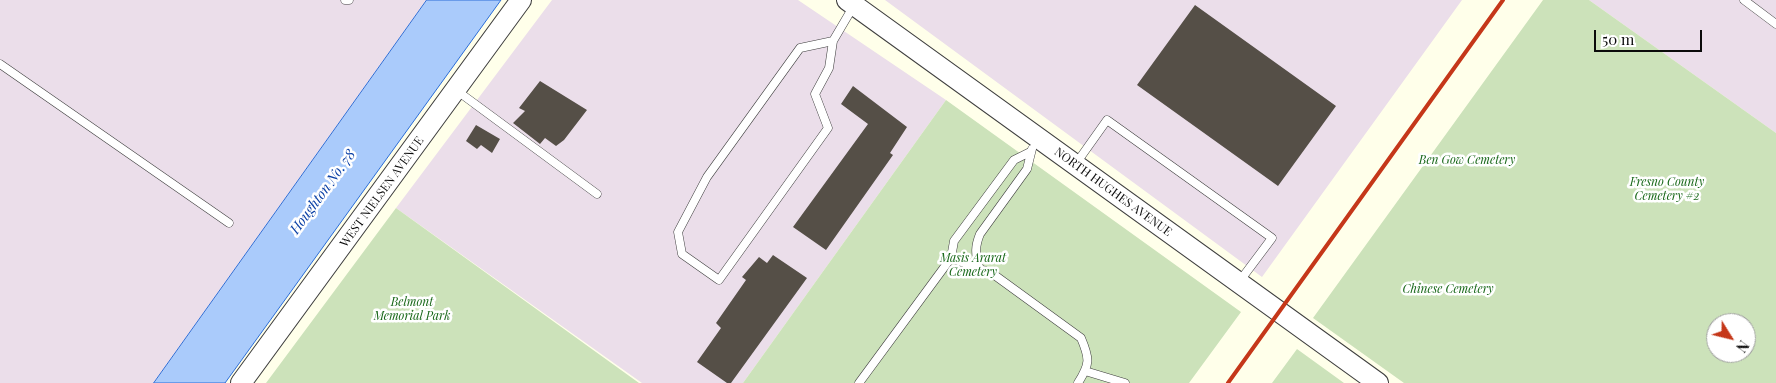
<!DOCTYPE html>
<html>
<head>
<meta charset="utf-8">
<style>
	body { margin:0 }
	#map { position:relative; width:1776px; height:383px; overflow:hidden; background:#ffffea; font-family:"Playfair Display",serif }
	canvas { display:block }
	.north { position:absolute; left:1706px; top:313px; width:50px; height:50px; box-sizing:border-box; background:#fff; border:1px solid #9d9d9d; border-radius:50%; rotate:126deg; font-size:14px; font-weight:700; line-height:20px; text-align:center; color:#0b0b0b }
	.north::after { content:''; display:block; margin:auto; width:18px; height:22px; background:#c53719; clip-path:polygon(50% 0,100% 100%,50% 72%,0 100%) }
	.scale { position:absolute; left:1594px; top:30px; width:108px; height:22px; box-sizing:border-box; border:2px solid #0b0b0b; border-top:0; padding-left:6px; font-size:15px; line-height:18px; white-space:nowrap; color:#0b0b0b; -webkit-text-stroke:4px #fff; paint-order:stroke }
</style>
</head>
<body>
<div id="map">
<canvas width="1776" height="383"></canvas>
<div class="north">N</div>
<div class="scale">50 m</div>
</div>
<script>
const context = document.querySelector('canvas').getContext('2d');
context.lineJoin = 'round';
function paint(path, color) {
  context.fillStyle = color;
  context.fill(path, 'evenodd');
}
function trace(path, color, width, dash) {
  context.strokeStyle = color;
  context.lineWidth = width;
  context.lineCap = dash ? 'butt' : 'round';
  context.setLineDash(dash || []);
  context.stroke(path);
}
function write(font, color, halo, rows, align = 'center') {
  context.font = font + ' "Playfair Display",serif';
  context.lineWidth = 5;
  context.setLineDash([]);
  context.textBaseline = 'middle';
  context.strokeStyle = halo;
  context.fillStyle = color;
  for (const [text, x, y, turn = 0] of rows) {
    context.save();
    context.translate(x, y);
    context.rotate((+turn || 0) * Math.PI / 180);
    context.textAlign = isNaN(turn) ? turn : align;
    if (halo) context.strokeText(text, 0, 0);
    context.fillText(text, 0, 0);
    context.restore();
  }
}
paint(new Path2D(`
	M0,0H427L154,383H0Z
	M552,0H798L946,100L743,383H642L396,208Z
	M885,0H1462L1262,277Z
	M1589,0H1776V133Z`), '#ebdeea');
paint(new Path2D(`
	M1543,0H1589L1776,133V383H1404L1313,318ZM1716,323H1746V353H1716Z
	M946,100L1241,312L1189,383H743Z
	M396,208L639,383H266Z
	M1297,349L1344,383H1272Z`), '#cce2ba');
const water = new Path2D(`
	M427,0H501L225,383H154Z`);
paint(water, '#aacbfb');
trace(water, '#2b6dd8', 1);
paint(new Path2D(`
	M1195,5L1336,106L1278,186L1137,85Z
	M540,81L587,110L564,140L556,146L545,138L540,144L513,123L525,111L519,108Z
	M853,86L907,127L890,153L893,155L826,250L793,227L868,124L841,104Z
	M476,125L500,139L492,153L481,145L477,149L466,141Z
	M773,255L807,278L731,383H727L697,362L721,328L716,323L746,280L742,277L759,257L767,263Z`), '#554f47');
const service = new Path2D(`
	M345,0H349
	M1744,0L1776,24
	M833,41L800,48L707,177L678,232L682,254L719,280L828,128L815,94L829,68L833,41L853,7
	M0,64L229,223
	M456,90L597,194
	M1075,165L1107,120L1272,238L1239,282
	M951,258L993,274L1081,338C1090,359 1090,364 1078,383
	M979,267C975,254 975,246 980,234L1027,169L1032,149
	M1085,371L1125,383
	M859,383L951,258L954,241L1014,160L1030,152`);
const tertiary = new Path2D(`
	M847,0L1378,383
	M241,383L521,0`);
trace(service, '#3e3e3e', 9);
trace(tertiary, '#3e3e3e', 22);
trace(service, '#fff', 8);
trace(tertiary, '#fff', 20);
trace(new Path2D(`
	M1228,383L1503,0`), '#c53719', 4);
write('italic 12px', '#176718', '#fff', [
	["Ben Gow Cemetery",1467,160],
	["Fresno County",1667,182],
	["Cemetery #2",1667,196],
	["Masis Ararat",973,258],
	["Cemetery",973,272],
	["Chinese Cemetery",1448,289],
	["Belmont",412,302],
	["Memorial Park",412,316]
]);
write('12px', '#0b0b0b', '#fff', [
	["WEST NIELSEN AVENUE",382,192,-54],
	["NORTH HUGHES AVENUE",1113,192,36]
]);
write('italic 14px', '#0c41a6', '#fff', [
	["Houghton No. 78",323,192,-54]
]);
</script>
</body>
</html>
